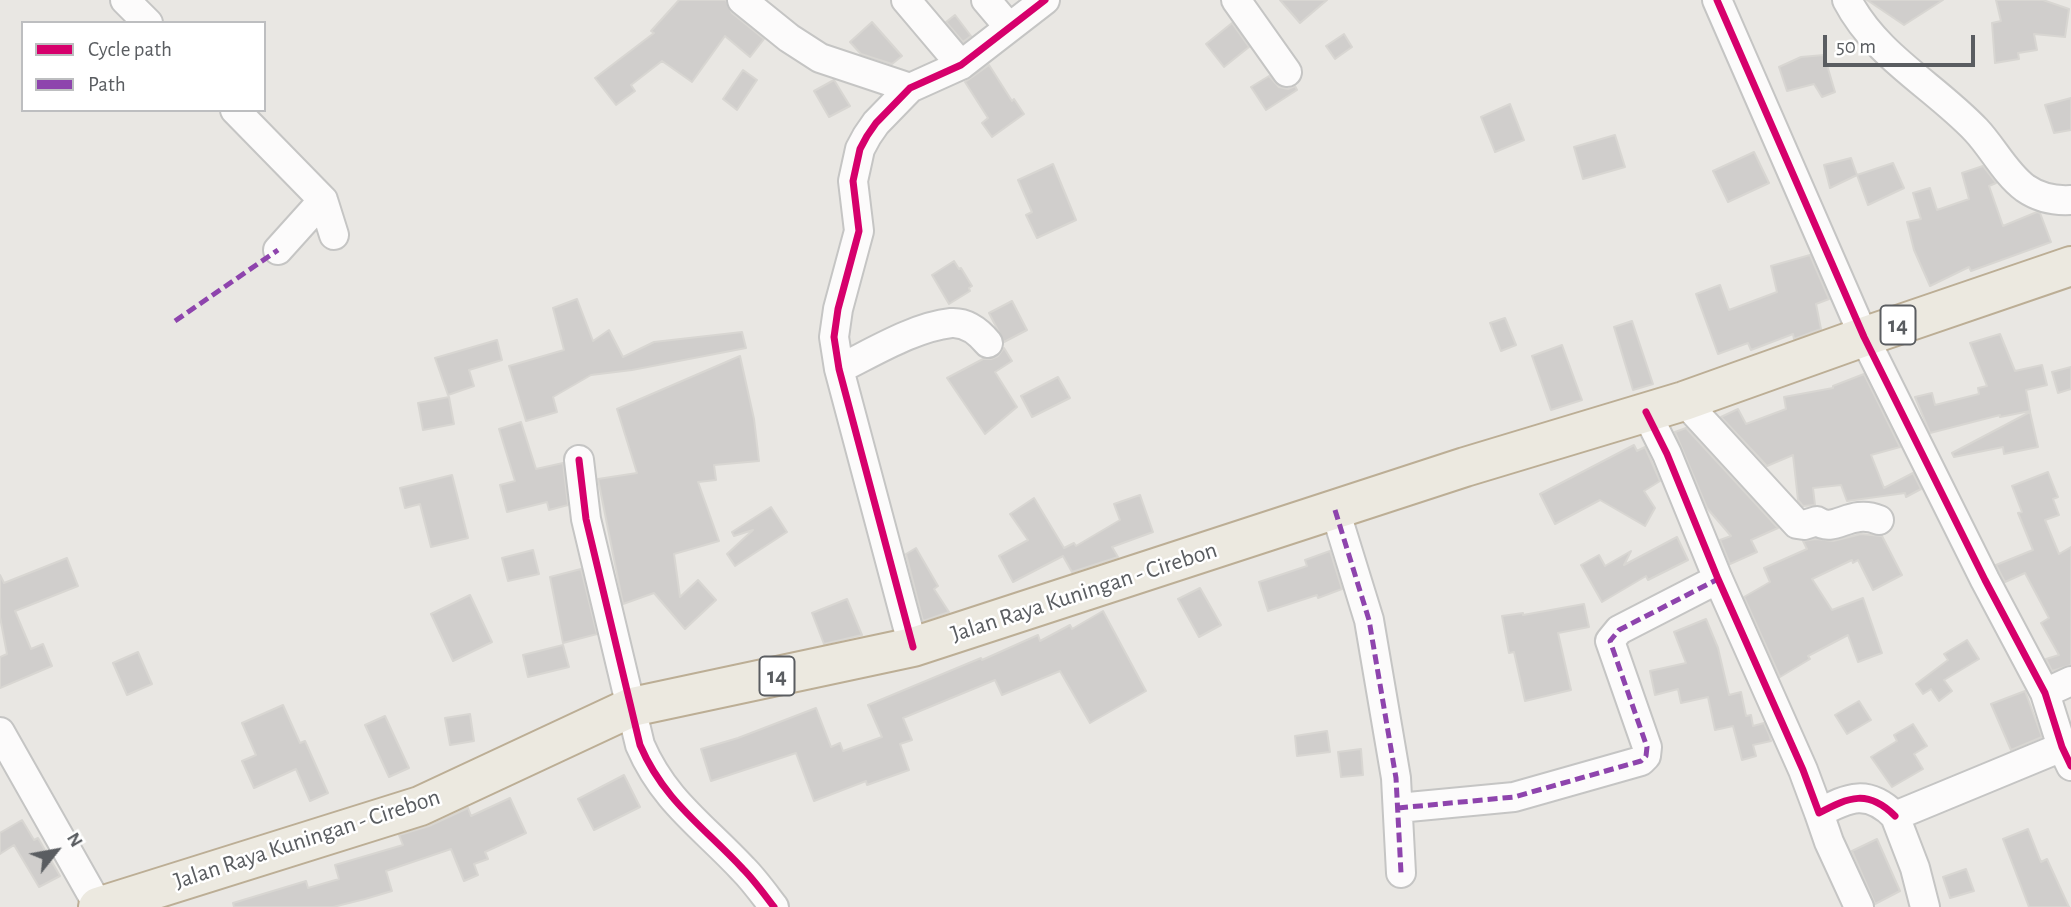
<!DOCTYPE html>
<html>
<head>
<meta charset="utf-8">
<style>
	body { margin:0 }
	#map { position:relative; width:2071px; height:907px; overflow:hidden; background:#e9e7e3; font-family:"Alegreya Sans",sans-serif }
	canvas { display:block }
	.legend { position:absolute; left:21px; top:21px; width:245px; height:91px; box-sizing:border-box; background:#fff; border:2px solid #bdbec0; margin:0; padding:9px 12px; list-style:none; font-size:21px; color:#5a5d61 }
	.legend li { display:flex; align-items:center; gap:14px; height:35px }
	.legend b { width:35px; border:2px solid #bdbec0 }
	.north { position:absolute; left:21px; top:816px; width:70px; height:70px; -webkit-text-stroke:5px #fff; paint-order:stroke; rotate:59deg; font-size:19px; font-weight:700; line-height:28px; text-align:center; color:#5a5d61 }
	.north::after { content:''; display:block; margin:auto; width:24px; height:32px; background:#5a5d61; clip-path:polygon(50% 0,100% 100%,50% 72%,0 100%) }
	.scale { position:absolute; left:1823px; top:35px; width:152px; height:32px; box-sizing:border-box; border:4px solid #5a5d61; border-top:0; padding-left:9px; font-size:21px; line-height:24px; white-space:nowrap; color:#5a5d61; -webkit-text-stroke:5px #fff; paint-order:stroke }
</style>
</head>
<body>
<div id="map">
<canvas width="2071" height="907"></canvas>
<ul class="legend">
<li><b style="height:9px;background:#d6006c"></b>Cycle path</li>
<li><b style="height:9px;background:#8e44ad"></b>Path</li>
</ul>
<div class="north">N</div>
<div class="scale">50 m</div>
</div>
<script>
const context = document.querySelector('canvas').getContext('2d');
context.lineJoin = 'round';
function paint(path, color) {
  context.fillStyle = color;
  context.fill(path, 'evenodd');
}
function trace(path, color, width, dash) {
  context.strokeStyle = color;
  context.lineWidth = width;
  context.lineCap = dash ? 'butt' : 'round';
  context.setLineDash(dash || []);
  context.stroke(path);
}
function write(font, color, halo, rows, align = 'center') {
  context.font = font + ' "Alegreya Sans",sans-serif';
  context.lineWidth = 5;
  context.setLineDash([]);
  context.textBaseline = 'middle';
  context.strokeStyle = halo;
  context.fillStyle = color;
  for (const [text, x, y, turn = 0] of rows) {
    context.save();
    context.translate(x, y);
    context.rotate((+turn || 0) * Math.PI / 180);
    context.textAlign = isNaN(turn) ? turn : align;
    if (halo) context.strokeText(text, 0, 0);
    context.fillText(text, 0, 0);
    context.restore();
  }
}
const building = new Path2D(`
	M679,0H726L732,13L764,39L750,57L725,36L692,82L662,61L631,85L635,91L616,105L595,78L654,33L651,31Z
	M1280,0H1327L1300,23Z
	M1867,0H1943L1904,25Z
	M1996,0H2043L2069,9L2065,37L2034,34L2037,50L2018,53L2019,59L1995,63L1992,23L2001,21Z
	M955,15L971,36L963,42L946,22Z
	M872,22L902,56L892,64L861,54L850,42Z
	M1232,23L1249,47L1224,67L1206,44Z
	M1344,34L1352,47L1335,59L1326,46Z
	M1824,55L1835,92L1822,97L1814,84L1787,91L1779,67L1801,57Z
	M989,65L1012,101L1014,99L1024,114L992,137L982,123L988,118L965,82Z
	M743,70L757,80L737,110L723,99Z
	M1269,76L1279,87L1288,89L1295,86L1297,90L1266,110L1251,87Z
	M834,80L850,106L829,117L814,91Z
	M2071,98V130L2054,133L2045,105Z
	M1510,104L1524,140L1495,152L1481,117Z
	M1615,135L1625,167L1583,179L1574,147Z
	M1754,152L1769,183L1728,202L1713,171Z
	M1851,158L1857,175L1830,188L1824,165Z
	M1893,163L1904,188L1868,205L1857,175Z
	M1053,164L1076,220L1037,238L1026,215L1032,212L1018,180Z
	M1983,166L1996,183L1989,186L2003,226L2037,212L2040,213L2051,242L1971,271L1969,267L1930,286L1914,250L1907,222L1921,219L1913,193L1930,188L1937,210L1969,199L1962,173Z
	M1810,255L1829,299L1816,304L1821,329L1794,339L1793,334L1751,350L1748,343L1718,354L1696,294L1720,285L1729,310L1777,292L1771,266Z
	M954,261L959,269L961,268L972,286L969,288L970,291L949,304L932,275Z
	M577,299L593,341L609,330L623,357L654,342L742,332L746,348L632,370L591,375L553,397L557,412L526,421L509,366L564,350L553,308Z
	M1012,301L1027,330L1004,342L989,313Z
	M1505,318L1516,345L1501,351L1490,323Z
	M1632,321L1653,384L1633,390L1614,327Z
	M2000,334L2015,371L2042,365L2047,385L2026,390L2030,411L2000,417V415L1930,433L1915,397L1932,393L1935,405L1979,394L1978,388L1987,386L1970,343Z
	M497,340L502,360L469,370L474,386L448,395L435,358Z
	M1562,345L1582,400L1551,410L1532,356Z
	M1004,348L1012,361L995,372L1017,407L985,434L947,378L983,359H991L998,356Z
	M740,356L754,419L759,461L714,465L716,480L698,482L719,541L674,554L680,597L698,580L716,600L685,629L654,593L623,604L598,479L637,473L617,409Z
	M2071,367V389L2058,393L2052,372Z
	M1864,374L1900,447L1871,455L1884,488L1913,473L1921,489L1906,497L1905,493L1847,501L1841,485L1813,488L1815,505L1803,506L1798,500L1793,455L1767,466L1721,417L1738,409L1746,424L1786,409L1784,397L1833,388V386Z
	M1058,377L1070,398L1032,417L1021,396Z
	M449,397L454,424L423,430L418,403Z
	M2030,412L2038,447L2004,454L2003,447L1954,457L1952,453Z
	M521,422L536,469L563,463L568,505L549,510L547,502L507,512L500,485L515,481L499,429Z
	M1686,428L1778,528L1751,540L1757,552L1730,564L1720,540L1731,536L1707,508L1675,432Z
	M1634,445L1637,451L1645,447L1660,481L1644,491L1655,508L1645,526L1600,500L1555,524L1540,494Z
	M2048,472L2058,497L2053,499L2059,515L2045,520L2059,554L2071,547V665L2052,671L2046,659L2059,655L2041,623L2049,618L2025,573L2005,582L1996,565L2033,550L2018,513L2022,512L2012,486Z
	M452,475L468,538L431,547L420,504L405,508L400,488Z
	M1140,495L1153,532L1112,547L1118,557L1072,572L1063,556L1013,582L999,556L1028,540L1010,514L1034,498L1064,548L1074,543L1076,546L1120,520L1114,504Z
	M771,507L787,532L735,566L727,554L753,530L734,536L732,532Z
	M1861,534L1882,536L1902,575L1873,590L1858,560L1853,563L1852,560L1812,579L1832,610L1863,598L1882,653L1858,662L1848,635L1808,656L1810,659L1780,677L1744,597L1770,582L1764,568L1807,549L1803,541L1816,539L1833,541Z
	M1677,537L1688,560L1648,580L1646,576L1602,602L1581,565L1599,555L1605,566L1631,551L1624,565Z
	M916,548L938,586L934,589L949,612L923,621L906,554Z
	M533,550L539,574L508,581L502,558Z
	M1330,551L1342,589L1318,598L1317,595L1268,611L1259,582L1307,566L1305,560Z
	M67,558L78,586L15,611L31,649L43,644L52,666L0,688V657L7,654L0,617V575L4,583Z
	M581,569L597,634L563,643L550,577Z
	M1200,588L1221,625L1199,637L1178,599Z
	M470,595L492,642L453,661L431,614Z
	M847,599L862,635L824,644L812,613Z
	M1584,604L1589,627L1558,633L1571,690L1525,701L1514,652L1509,653L1502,616L1523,613V615Z
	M1103,611L1146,691L1090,723L1060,671L1002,695L995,680L903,718L912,740L900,744L909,770L867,785L866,781L814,801L796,753L711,781L701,749L738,738L816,708L831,747L840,743L843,751L882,737L868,705L981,658L982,660L1038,635L1040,641L1070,625L1072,629Z
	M1706,619L1718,648L1729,695L1741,692L1746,716L1751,715L1753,726L1764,723L1769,734L1771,741L1753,745L1756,756L1742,760L1733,726L1715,730L1708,697L1681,703L1678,689L1655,695L1650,671L1686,663L1674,632Z
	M1967,640L1979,659L1944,680L1952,691L1939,701L1931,689L1923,694L1916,684L1948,660L1944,654Z
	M563,645L569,667L528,677L523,655Z
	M138,652L152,684L127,695L113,663Z
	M2025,691L2042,737L2011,750L1991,704Z
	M1859,701L1871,720L1847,734L1835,715Z
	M283,705L300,743L305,741L328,793L310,801L296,769L254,788L242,761L256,755L242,723Z
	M470,714L474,741L450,745L445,718Z
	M385,716L409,768L389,777L365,725Z
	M1913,724L1927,746L1914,754L1923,769L1892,787L1871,757L1897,741L1894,735Z
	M1327,731L1330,752L1297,756L1295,736Z
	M1361,749L1363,775L1341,777L1338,752Z
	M624,775L640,807L594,830L578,799Z
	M510,798L526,833L485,852L488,859L474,864L478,875L464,881L451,849L386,871L392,891L365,899L333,907H234L233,903L306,881L308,888L339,879L335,865L403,845L399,835L429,826L468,808L471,816Z
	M22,820L34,840L38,838L60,876L39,887L14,845L0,854V833Z
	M2028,829L2041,862L2047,859L2069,907H2029L2003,839Z
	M1877,839L1900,891L1875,904L1852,851Z
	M1966,869L1974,891L1950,898L1943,877Z`);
paint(building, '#d0cecc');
trace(building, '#d8d6d2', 2);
const minor = new Path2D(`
	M125,0L148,23
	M742,0L789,38L820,58L910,88
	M906,0L961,65
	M986,0L1008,26
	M1236,0L1287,72
	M1717,0L1864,337L1985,580L2045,693L2062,747L2071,766
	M1847,0C1876,56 1933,85 1976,130C1993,148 2005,173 2025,188C2038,197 2055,201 2071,200
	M235,110L323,200L334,235
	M278,250L323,200
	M839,369C872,353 914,327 951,323C966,322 979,332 988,343
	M1684,401L1797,524L1804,525L1817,521C1835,534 1850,508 1879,520
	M1646,412L1667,454L1718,579L1803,770L1819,813C1849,797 1868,789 1895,816
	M579,460L586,519L640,745C664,801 703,826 743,869C754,880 764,894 774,907
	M1335,510L1369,620L1396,778L1401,873
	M913,647L839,369L834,337L838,309L859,231L853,181L860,149L867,136L876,123L910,88L961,65L1045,0
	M2045,693L2071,681
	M0,732L99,907
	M1398,808L1514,797L1641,761L1646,756L1647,747L1610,641L1619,630L1718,579
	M1819,813L1829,842L1859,907
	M1925,907L1915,868L1895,816L2062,747`);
const highway = new Path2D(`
	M98,907L420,806L632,707L913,647L1465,467L1684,401L1869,335L2071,266`);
trace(minor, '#c5c5c4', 32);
trace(highway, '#bcae95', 42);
trace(minor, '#fcfbfb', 28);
trace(highway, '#ece9e0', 38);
trace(new Path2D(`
	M175,321L278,250
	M1335,510L1369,620L1396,778L1401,873
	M1398,808L1514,797L1641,761L1646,756L1647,747L1610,641L1619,630L1718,579`), '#8e44ad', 5, [10, 5]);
trace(new Path2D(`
	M1717,0L1864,337L1985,580L2045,693L2062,747L2071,766
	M1646,412L1667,454L1718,579L1803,770L1819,813C1849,797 1868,789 1895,816
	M579,460L586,519L640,745C664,801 703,826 743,869C754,880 764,894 774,907
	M913,647L839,369L834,337L838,309L859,231L853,181L860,149L867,136L876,123L910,88L961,65L1045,0`), '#d6006c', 7);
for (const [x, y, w] of [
	[1898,325,35],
	[777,676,35]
]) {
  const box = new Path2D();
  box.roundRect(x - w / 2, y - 19.5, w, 39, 5);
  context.fillStyle = '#fff';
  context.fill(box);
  trace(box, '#5a5d61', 2);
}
write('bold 23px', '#5a5d61', null, [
	["14",1898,325],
	["14",777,676]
]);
write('24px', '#5a5d61', '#fff', [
	["Jalan Raya Kuningan - Cirebon",1084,592,-18],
	["Jalan Raya Kuningan - Cirebon",307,839,-18]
]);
</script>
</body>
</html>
